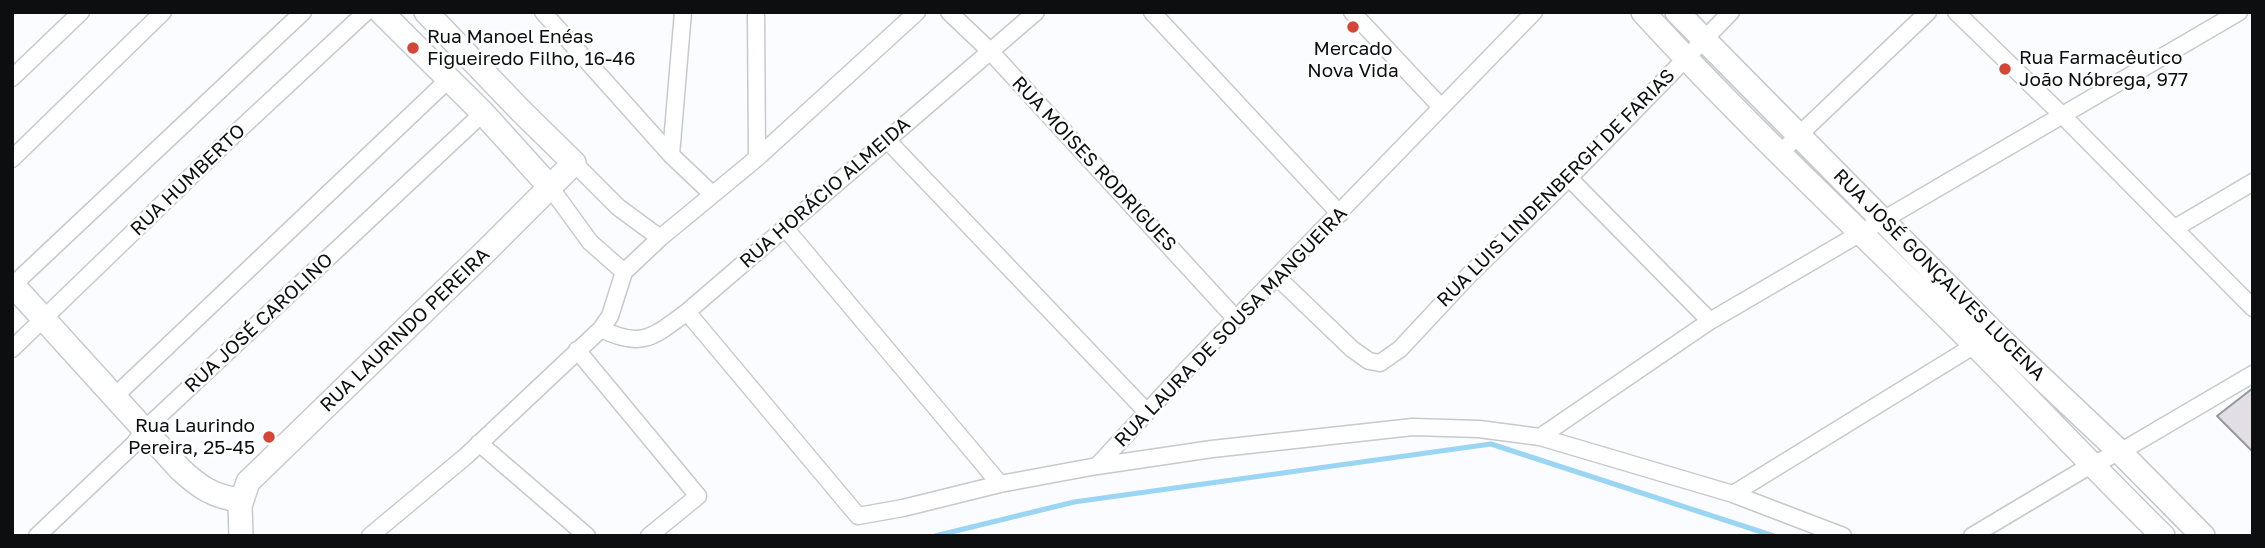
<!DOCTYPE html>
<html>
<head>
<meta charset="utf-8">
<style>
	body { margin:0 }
	#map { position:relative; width:2265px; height:548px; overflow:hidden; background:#fbfcff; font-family:"Golos Text",sans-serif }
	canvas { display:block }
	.frame { position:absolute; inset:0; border:14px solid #0d0e0f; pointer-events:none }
</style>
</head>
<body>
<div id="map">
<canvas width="2265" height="548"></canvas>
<div class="frame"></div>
</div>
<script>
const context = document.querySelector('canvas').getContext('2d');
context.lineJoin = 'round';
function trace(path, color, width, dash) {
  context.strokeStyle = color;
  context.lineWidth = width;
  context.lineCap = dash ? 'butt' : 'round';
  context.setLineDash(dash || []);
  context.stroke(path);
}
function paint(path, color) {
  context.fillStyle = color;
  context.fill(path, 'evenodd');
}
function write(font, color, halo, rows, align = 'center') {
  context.font = font + ' "Golos Text",sans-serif';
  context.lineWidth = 5;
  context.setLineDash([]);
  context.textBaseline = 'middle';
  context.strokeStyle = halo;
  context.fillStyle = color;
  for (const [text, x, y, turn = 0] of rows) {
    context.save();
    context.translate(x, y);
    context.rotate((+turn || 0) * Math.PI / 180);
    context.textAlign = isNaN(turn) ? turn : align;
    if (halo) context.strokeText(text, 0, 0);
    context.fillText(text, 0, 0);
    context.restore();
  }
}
trace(new Path2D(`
	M935,536L1074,502L1491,444L1774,536`), '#9ad6f4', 5);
const building = new Path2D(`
	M2253,388V452L2217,416Z`);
paint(building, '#e1dfe5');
trace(building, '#98969c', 2);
const street = new Path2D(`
	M543,12L671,155L712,194
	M756,12L757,158
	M949,12L990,51L1236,319
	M1152,12L1340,214
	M1352,12L1441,107
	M1956,12L2062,115L2253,308
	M12,78L81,12
	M887,140L1146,411
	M1779,154L1928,12
	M671,155L683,12
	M12,159L163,12
	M574,163L618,207L660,238
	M1569,178L1710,321
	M550,187L590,242L624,272
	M785,228L1000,484
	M2175,228L2253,182
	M1277,277L1352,349L1369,361L1380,363L1400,349L1470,274L1569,178L1731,12
	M12,286L303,12
	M687,312L858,516L903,508L1000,484L1097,466L1212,449L1413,427L1479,429L1540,437L1733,494L1843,536
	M601,329C642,349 653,337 687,312L1036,12
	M12,349L240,129L366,12
	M577,350L698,496L649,536
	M114,397L449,79
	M1540,437L1710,321L2239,12
	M479,443L587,536
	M1097,466L1187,369L1534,12
	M1733,494L1975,345
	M37,536L134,444L144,430L483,113
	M370,536L466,456L601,329L610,316L624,272L660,238L757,158L917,12
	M1972,536L2091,465L2120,452L2253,374`);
const secondary = new Path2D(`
	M381,12L483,113L550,187
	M1643,12C1740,118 1844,216 1947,317C2020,389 2090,464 2163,536
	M1677,12L1995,334L2120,452L2203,536
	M12,284L180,469C199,487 214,497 240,500
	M241,536L240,506L248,482L488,249L574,163L520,110L426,12`);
trace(street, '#c7c9ce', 19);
trace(secondary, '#c7c9ce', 26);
trace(street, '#fff', 16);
trace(secondary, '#fff', 23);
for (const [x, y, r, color] of [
	[1353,27,7,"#d44737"],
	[413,48,7,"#d44737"],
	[2005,69,7,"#d44737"],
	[269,437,7,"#d44737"]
]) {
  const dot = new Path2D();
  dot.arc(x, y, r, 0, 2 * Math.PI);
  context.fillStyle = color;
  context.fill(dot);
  trace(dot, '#fff', 2.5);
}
write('19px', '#0d0e0f', '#fff', [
	["Rua Manoel Enéas",427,37],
	["Figueiredo Filho, 16-46",427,59],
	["Mercado",1353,49,"center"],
	["Nova Vida",1353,71,"center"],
	["Rua Farmacêutico",2019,58],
	["João Nóbrega, 977",2019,80],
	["Rua Laurindo",255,426,"right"],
	["Pereira, 25-45",255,448,"right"]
], 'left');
write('19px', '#0d0e0f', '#fff', [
	["RUA MOISES RODRIGUES",1094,164,47],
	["RUA HUMBERTO",188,180,-44],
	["RUA LUIS LINDENBERGH DE FARIAS",1556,188,-45],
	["RUA HORÁCIO ALMEIDA",825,193,-41],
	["RUA JOSÉ GONÇALVES LUCENA",1939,275,45],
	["RUA JOSÉ CAROLINO",259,323,-43],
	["RUA LAURA DE SOUSA MANGUEIRA",1231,327,-46],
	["RUA LAURINDO PEREIRA",405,330,-44]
]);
</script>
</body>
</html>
